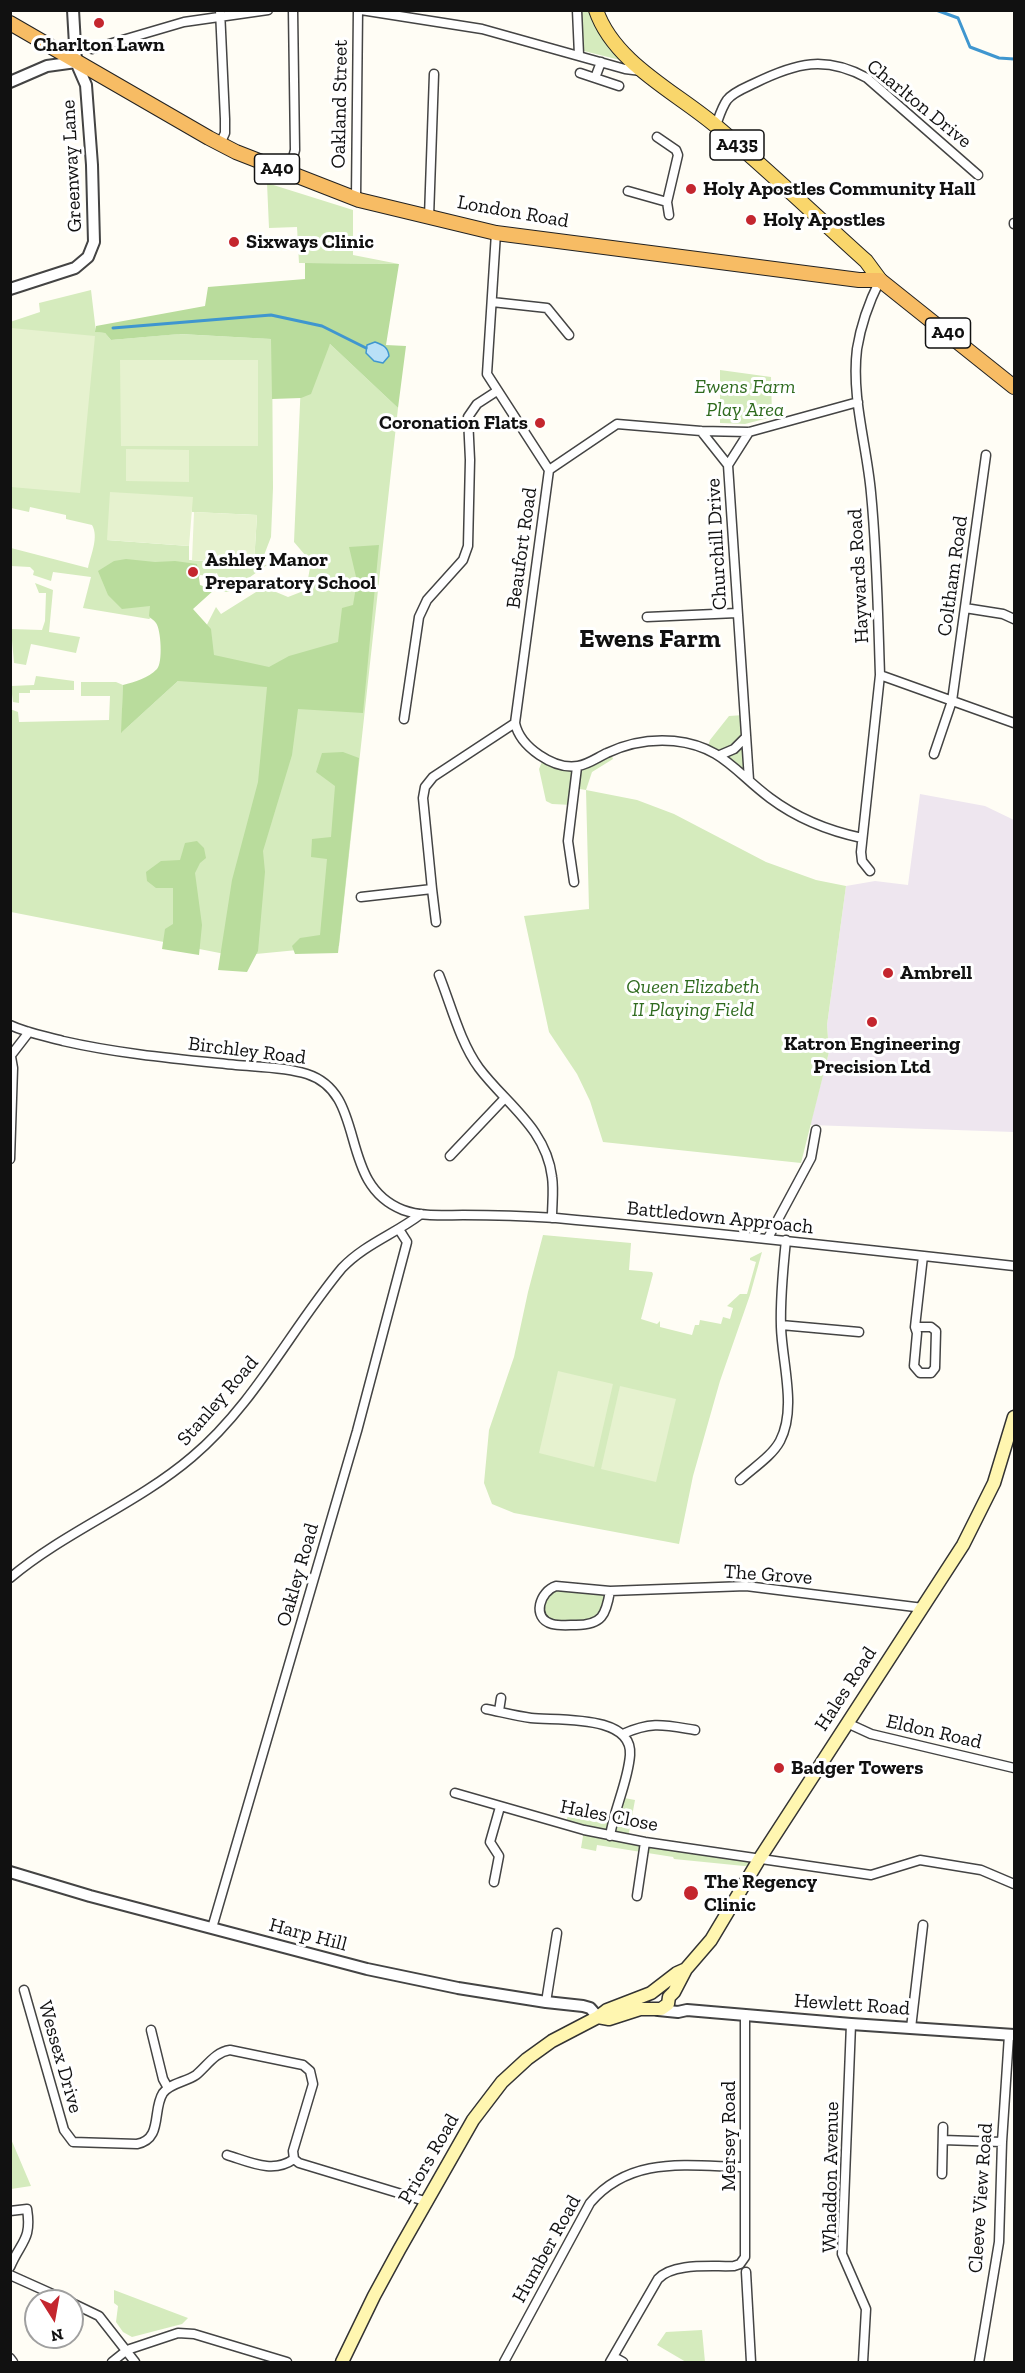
<!DOCTYPE html>
<html>
<head>
<meta charset="utf-8">
<style>
	body { margin:0 }
	#map { position:relative; width:1025px; height:2373px; overflow:hidden; background:#fffdf5; font-family:"Zilla Slab",serif }
	canvas { display:block }
	.frame { position:absolute; inset:0; border:12px solid #111; pointer-events:none }
	.north { position:absolute; left:24px; top:2289px; width:60px; height:60px; box-sizing:border-box; background:#fff; border:2px solid #a0a0a0; border-radius:50%; rotate:169deg; font-size:16px; font-weight:700; line-height:24px; text-align:center; color:#111 }
	.north::after { content:''; display:block; margin:auto; width:21px; height:27px; background:#c4262e; clip-path:polygon(50% 0,100% 100%,50% 72%,0 100%) }
</style>
</head>
<body>
<div id="map">
<canvas width="1025" height="2373"></canvas>
<div class="frame"></div>
<div class="north">N</div>
</div>
<script>
const context = document.querySelector('canvas').getContext('2d');
context.lineJoin = 'round';
function paint(path, color) {
  context.fillStyle = color;
  context.fill(path, 'evenodd');
}
function trace(path, color, width, dash) {
  context.strokeStyle = color;
  context.lineWidth = width;
  context.lineCap = dash ? 'butt' : 'round';
  context.setLineDash(dash || []);
  context.stroke(path);
}
function write(font, color, halo, rows, align = 'center') {
  context.font = font + ' "Zilla Slab",serif';
  context.lineWidth = 6;
  context.setLineDash([]);
  context.textBaseline = 'middle';
  context.strokeStyle = halo;
  context.fillStyle = color;
  for (const [text, x, y, turn = 0] of rows) {
    context.save();
    context.translate(x, y);
    context.rotate((+turn || 0) * Math.PI / 180);
    context.textAlign = isNaN(turn) ? turn : align;
    if (halo) context.strokeText(text, 0, 0);
    context.fillText(text, 0, 0);
    context.restore();
  }
}
paint(new Path2D(`
	M920,794L985,806L1014,820V1132L810,1125L829,1052L827,1025L846,886L875,881L908,885Z`), '#eee6ef');
paint(new Path2D(`
	M581,11H590L604,41L620,60L584,51Z
	M267,183L353,210V255L399,264L299,263L297,227L269,228Z
	M91,290L96,332L105,333L111,340L179,334L272,339L273,488L271,537L261,563H254L257,515L192,512V497L107,540L189,546V560L267,565L229,592H223L217,573L210,576L200,575C191,596 168,608 149,619L83,608L91,577L53,572L51,581L33,575L34,571L30,567L11,566V548L88,568C91,554 99,537 92,525L66,519V515L30,507L29,512L11,508L10,322L40,312L39,303Z
	M330,344L398,408L339,946L235,956L11,912L10,709L18,712L19,722L109,720L110,696H81V682H116L123,685L122,732L178,681L216,607L221,614L264,587L288,597L306,590L311,562L294,542L301,381Z
	M720,370L771,377L772,417L745,424L720,423Z
	M35,583L53,590L49,632L80,637L76,653L31,644L26,665L14,663L11,629L42,630L45,621L46,593H39Z
	M36,676L74,681V690H30V693H19V703L13,702L11,686L34,685Z
	M744,715L749,780L707,749L710,740L729,716Z
	M610,751L613,759L592,772L586,790L637,800L674,814L766,862L816,880L846,886L827,1025L829,1052L801,1163L603,1142L590,1101L577,1074L549,1032L524,916L589,909L586,790L574,788L572,805L552,804L546,801L539,769L544,757L567,766Z
	M543,1235L631,1243L629,1270L652,1272L653,1274L641,1319L657,1324L660,1321V1327L692,1335L695,1325H699L700,1320L721,1324L723,1317L730,1319L733,1308L727,1306L740,1294H747L756,1262L750,1260V1258L762,1252L750,1295L720,1381L693,1476L679,1544L514,1513L492,1504L484,1483L489,1430L514,1357L528,1292Z
	M549,1589L610,1591L597,1622L549,1623L540,1611Z
	M619,1797L635,1800L628,1838L760,1858L754,1867L674,1859L673,1857L597,1845L596,1851L581,1848L584,1830L566,1825L568,1814L612,1823Z
	M11,2139L31,2186L11,2189Z
	M114,2290L188,2318L182,2324L132,2337L123,2332L116,2322L118,2306L114,2303Z
	M702,2330L705,2362H686L657,2345L666,2332Z`), '#d5ebbd');
paint(new Path2D(`
	M305,263L399,264L386,345L406,346L398,408L330,344L311,394L301,398L272,399L271,339L180,334L111,340L105,333L95,332L96,326L205,306L208,287L305,279Z
	M379,545L363,713L298,709L292,755L263,851L265,872L258,951L247,972L218,970L232,880L258,782L267,687L178,681L121,733L123,685C135,682 148,678 157,669C163,663 161,629 156,623C154,620 151,619 149,616L150,606L122,609L108,595L98,571L114,561L126,559L155,562L175,561L197,564L200,585L214,590L193,609L211,629L214,655L269,667L289,656L338,642L342,608L353,605L357,581L349,547Z
	M343,752L359,758L338,953L295,954L292,946L300,938L320,935L327,859L311,857L312,839L331,837L335,786L316,772L322,753Z
	M197,841L204,848L206,858L200,863L195,873L202,925L199,955L162,949L165,929L173,924V888H156L147,881L146,872L161,861L180,860L185,843Z`), '#b9dc9c');
paint(new Path2D(`
	M11,328L95,336L80,493L11,487Z
	M120,360H258V446H121Z
	M126,449L189,450V482L126,481Z
	M110,492L193,497L189,546L107,540Z
	M194,512L257,515L254,563L192,560Z
	M558,1371L613,1384L594,1467L539,1453Z
	M620,1386L676,1399L656,1482L601,1469Z`), '#e6f2cf');
const water = new Path2D(`
	M375,342C383,345 388,347 389,356L383,363L374,361L366,353L367,345Z`);
paint(water, '#b9e0f7');
trace(water, '#3f96cf', 1.5);
trace(new Path2D(`
	M936,10L958,18L970,47L999,58L1014,59
	M113,328L271,315L322,326L366,348`), '#3f96cf', 3);
const minor = new Path2D(`
	M220,10L225,119V133L220,144
	M361,10L482,29L625,69L641,71
	M577,10L579,55
	M92,49L184,22L268,10
	M601,62L595,78L619,86
	M580,73L595,78
	M716,125C719,117 722,107 727,100C733,92 747,87 755,83C796,63 825,55 867,78L978,175
	M657,137L676,150L678,155L667,202L669,215
	M289,173L295,150L293,10
	M628,191L667,202
	M356,198L358,10
	M429,217L434,74
	M1014,224V223
	M496,233L487,374L549,470L515,723C520,747 554,770 578,766C589,764 598,757 607,753C628,743 651,739 674,741C722,746 735,772 770,798C798,819 829,831 862,838
	M492,302L547,308L569,335
	M701,431L728,465
	M549,470L617,424L701,431L749,432L858,402
	M965,608L1003,614L1014,619
	M647,617L737,613
	M880,675L1014,723
	M404,719L419,617L427,600L463,560L468,546L470,460L468,417L477,404L497,391
	M934,754L952,701L986,455
	M720,755L734,749L746,737
	M749,780L728,465L749,432
	M870,871L862,861L861,852L880,675C878,615 877,554 871,493C867,446 851,397 857,349C861,324 869,302 880,280
	M574,882L568,841L577,767
	M432,889L436,922
	M361,897L432,889L423,798L425,787L433,777L515,723
	M439,975C451,1005 460,1042 479,1068C506,1104 546,1128 552,1177C554,1190 552,1204 552,1218
	M10,1025C27,1033 45,1036 63,1041C120,1054 178,1059 236,1065C259,1067 285,1067 307,1074C369,1094 336,1184 403,1210C422,1217 443,1215 463,1215C494,1215 526,1216 556,1218C709,1232 862,1249 1014,1266
	M10,1051L13,1068L10,1159
	M12,1054L29,1032
	M450,1156L505,1098
	M768,1238L811,1158L816,1130
	M781,1325L859,1332
	M915,1327H931L936,1331L935,1368L931,1373H920L914,1366L917,1333L915,1327L923,1256
	M740,1480C753,1468 772,1456 780,1441C797,1409 782,1362 781,1327C780,1298 783,1269 786,1240
	M10,1578C66,1531 137,1504 192,1457C254,1405 291,1329 342,1268C365,1244 395,1234 421,1214
	M610,1591C606,1615 602,1625 576,1625C569,1625 559,1626 552,1624C531,1618 540,1591 556,1586L610,1591L746,1586L923,1608
	M486,1709C501,1712 516,1716 531,1718C557,1721 633,1714 630,1755C628,1782 614,1809 610,1836
	M499,1711L501,1698
	M847,1723L871,1734L1014,1768
	M623,1734C652,1721 664,1725 695,1730
	M455,1793L584,1830L645,1842L871,1875L920,1860L981,1870L1014,1884
	M494,1882L499,1856L490,1842L500,1807
	M637,1896L645,1842
	M212,1928L357,1431L407,1242L400,1231
	M24,1990L64,2130L73,2142L137,2144C163,2139 152,2110 163,2093C170,2083 186,2082 196,2075C207,2066 215,2052 230,2050L303,2065L310,2071L313,2084L293,2151L294,2159
	M546,2002L557,1933
	M851,2024L842,2254L866,2309L863,2362
	M911,2028L923,1925
	M151,2030L163,2079L168,2088
	M943,2140L1002,2142
	M227,2155C250,2162 273,2174 294,2159
	M294,2159L299,2163L428,2202
	M942,2174L943,2127
	M10,2211L27,2209C32,2240 21,2241 10,2267
	M746,2272L751,2362
	M10,2275L68,2301
	M72,2303L99,2316L135,2362
	M614,2357L623,2362
	M10,2358L13,2362
	M112,2362L127,2350L178,2333L194,2334L287,2362
	M504,2362L590,2203C631,2155 688,2166 745,2167
	M610,2362L658,2279C673,2262 713,2267 734,2266L740,2264L745,2257V2015
	M979,2362L999,2242L1002,2142L1009,2035`);
const tertiary = new Path2D(`
	M10,82L47,66L76,62
	M10,289L75,268L88,257L94,242L92,165L86,85L76,62L73,10
	M10,1872L90,1896L367,1969L458,1988L546,2002L583,2006L590,2008L598,2017
	M658,2010L678,2012L687,2010L851,2024L1014,2035`);
const secondary = new Path2D(`
	M669,1997L674,1992L686,1969L711,1940L760,1858L963,1545L994,1483L1014,1417
	M598,2017L609,2019L640,2009H661L668,2004L669,1997
	M342,2362L374,2296L399,2250L473,2120L502,2082L527,2059L552,2041L598,2017L607,2010L651,1993L677,1973L686,1969`);
const primary = new Path2D(`
	M596,10C614,63 676,92 716,126C767,169 816,216 866,261L880,280`);
const trunk = new Path2D(`
	M10,23L209,138L236,152L359,200L496,233L859,280H880L1014,387`);
trace(minor, '#444', 11);
trace(tertiary, '#444', 14);
trace(secondary, '#333', 15);
trace(primary, '#222', 16);
trace(trunk, '#222', 16);
trace(minor, '#fff', 8);
trace(tertiary, '#fff', 10);
trace(secondary, '#fff6b0', 12);
trace(primary, '#f9d66b', 14);
trace(trunk, '#f7bc64', 14);
for (const [x, y, r, color] of [
	[99,23,6,"#c4262e"],
	[691,189,6,"#c4262e"],
	[751,220,6,"#c4262e"],
	[234,242,6,"#c4262e"],
	[540,423,6,"#c4262e"],
	[193,572,6,"#c4262e"],
	[888,973,6,"#c4262e"],
	[872,1022,6,"#c4262e"],
	[779,1768,6,"#c4262e"],
	[691,1893,8,"#c4262e"]
]) {
  const dot = new Path2D();
  dot.arc(x, y, r, 0, 2 * Math.PI);
  context.fillStyle = color;
  context.fill(dot);
  trace(dot, '#fff', 2);
}
for (const [x, y, w] of [
	[737,145,54],
	[277,169,45],
	[948,333,45]
]) {
  const box = new Path2D();
  box.roundRect(x - w / 2, y - 15, w, 30, 4.5);
  context.fillStyle = '#fff';
  context.fill(box);
  trace(box, '#111', 1.5);
}
write('bold 18px', '#111', null, [
	["A435",737,145],
	["A40",277,169],
	["A40",948,333]
]);
write('bold 20px', '#111', '#fff', [
	["Charlton Lawn",99,45,"center"],
	["Holy Apostles Community Hall",703,189],
	["Holy Apostles",763,220],
	["Sixways Clinic",246,242],
	["Coronation Flats",528,423,"right"],
	["Ashley Manor",205,560],
	["Preparatory School",205,583],
	["Ambrell",900,973],
	["Katron Engineering",872,1044,"center"],
	["Precision Ltd",872,1067,"center"],
	["Badger Towers",791,1768],
	["The Regency",704,1882],
	["Clinic",704,1905]
], 'left');
write('20px', '#111', '#fff', [
	["Oakland Street",340,104,-89],
	["Charlton Drive",919,104,39],
	["Greenway Lane",72,166,-93],
	["London Road",513,212,10],
	["Churchill Drive",717,544,-93],
	["Beaufort Road",522,548,-82],
	["Haywards Road",859,576,-93],
	["Coltham Road",953,576,-82],
	["Birchley Road",247,1051,7],
	["Battledown Approach",720,1218,6],
	["Stanley Road",218,1401,-49],
	["Oakley Road",298,1575,-74],
	["The Grove",768,1575,4],
	["Hales Road",846,1689,-57],
	["Eldon Road",934,1732,13],
	["Hales Close",609,1816,11],
	["Harp Hill",308,1935,15],
	["Hewlett Road",852,2005,4],
	["Wessex Drive",60,2057,74],
	["Mersey Road",729,2136,-90],
	["Priors Road",429,2159,-60],
	["Whaddon Avenue",831,2177,-89],
	["Cleeve View Road",981,2198,-86],
	["Humber Road",547,2249,-61]
]);
write('italic 20px', '#2f6b1f', '#fff', [
	["Ewens Farm",745,387],
	["Play Area",745,410],
	["Queen Elizabeth",693,987],
	["II Playing Field",693,1010]
]);
write('bold 26px', '#111', '#fff', [
	["Ewens Farm",650,640]
]);
</script>
</body>
</html>
